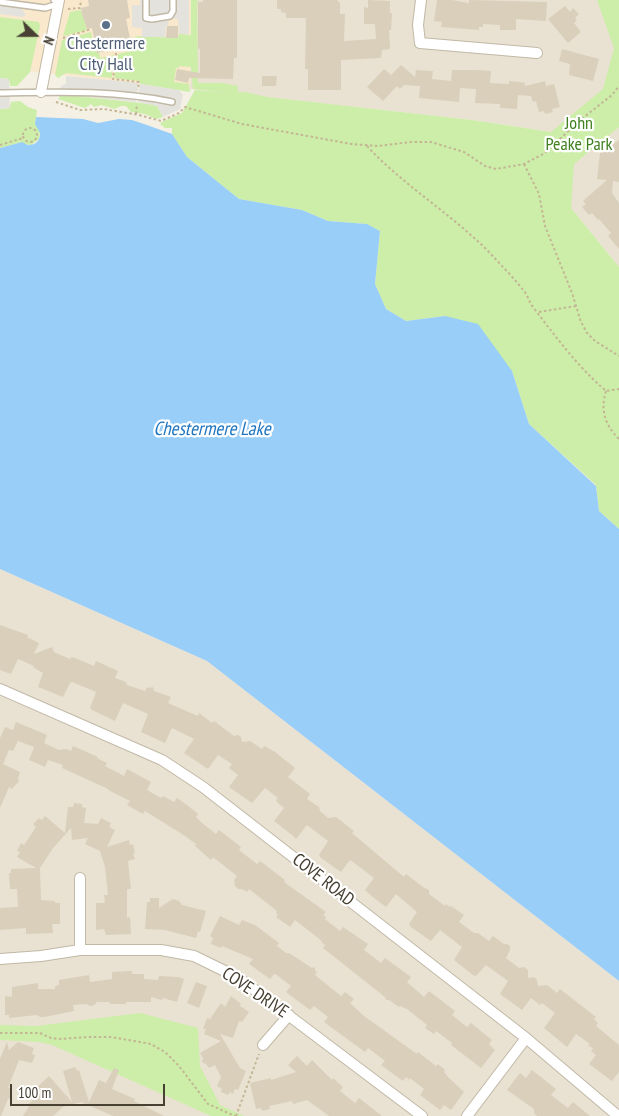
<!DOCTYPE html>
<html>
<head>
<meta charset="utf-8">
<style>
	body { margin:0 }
	#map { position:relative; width:619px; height:1116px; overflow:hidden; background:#f4f0e4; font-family:"PT Sans Narrow",sans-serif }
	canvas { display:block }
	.north { position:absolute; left:10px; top:10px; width:50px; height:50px; -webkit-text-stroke:4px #fff; paint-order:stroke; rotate:112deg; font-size:14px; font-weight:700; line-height:20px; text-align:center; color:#474033 }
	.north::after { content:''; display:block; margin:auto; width:18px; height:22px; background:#474033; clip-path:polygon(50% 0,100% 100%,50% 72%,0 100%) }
	.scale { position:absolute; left:10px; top:1084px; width:155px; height:22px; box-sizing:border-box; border:2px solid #474033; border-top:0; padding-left:6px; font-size:15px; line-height:18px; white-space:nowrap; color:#474033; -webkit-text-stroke:4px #fff; paint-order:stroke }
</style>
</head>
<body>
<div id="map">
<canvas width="619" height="1116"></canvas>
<div class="north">N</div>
<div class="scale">100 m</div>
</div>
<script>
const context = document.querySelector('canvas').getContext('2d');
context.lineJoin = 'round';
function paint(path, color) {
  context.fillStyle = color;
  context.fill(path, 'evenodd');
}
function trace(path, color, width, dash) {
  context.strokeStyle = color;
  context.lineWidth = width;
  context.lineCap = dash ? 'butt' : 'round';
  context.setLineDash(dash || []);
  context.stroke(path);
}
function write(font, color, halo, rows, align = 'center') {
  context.font = font + ' "PT Sans Narrow",sans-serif';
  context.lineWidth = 4.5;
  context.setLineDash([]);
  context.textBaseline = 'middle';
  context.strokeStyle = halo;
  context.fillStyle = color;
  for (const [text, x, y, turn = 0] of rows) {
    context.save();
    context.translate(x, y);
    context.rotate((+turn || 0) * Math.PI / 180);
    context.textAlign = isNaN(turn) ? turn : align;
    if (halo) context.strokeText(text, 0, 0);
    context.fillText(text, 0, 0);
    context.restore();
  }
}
paint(new Path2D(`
	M191,0H619V267L571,208L551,132L472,120L190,89Z
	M0,569L207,661L619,981V1116H0Z`), '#e9e2d2');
paint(new Path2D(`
	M0,0H191L190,89L0,68Z`), '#f9e8cc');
paint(new Path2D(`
	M191,0H199L197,1L198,83H223L238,86V92H245L267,97L472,120L551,132L603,89L614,48L597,0H619V127L574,164L571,208L619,267V529L599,511L596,485L529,424L512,371L445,316L406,321L386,309L375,284L380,231L367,224L328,221L302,210L239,199L187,157L172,134V128H165L160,124L162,122L182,113L195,90L233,93L193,89L191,67L179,66V68H176L174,82L189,84L190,92L140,84V81L114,78L118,54L131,51L130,44L132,40L137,46L138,42L135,36L178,38L179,34L191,35Z
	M81,10L87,30L63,36L70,12Z
	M0,17L39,22L40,26L30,72L17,86H10L9,79L0,78Z
	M91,32L96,52H99L100,58L114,55L112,78L66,73L58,78L55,75L62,40Z
	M69,95L149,104L157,106L163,117L156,119L145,114L131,112L126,106H121L115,109L101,105L94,107L91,104L85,108L58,99L60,96Z
	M20,101L28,107L37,110L35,124L40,131L39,139L31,145L24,144L22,142L0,148V109L10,108L11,102Z
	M140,1013L198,1028L200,1066L220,1105L244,1116H211L52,1045L39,1042L0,1040V1025L36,1026Z`), '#cceea8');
paint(new Path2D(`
	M140,0H189V34H179L178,19L169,18L168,26H166L165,37H142V28L132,27V5H140Z
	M0,5L21,8L26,15L22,17L0,14Z
	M66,76L138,83L136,102L69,95L60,96L61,86L66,84Z
	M0,78L9,79L10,108L0,109Z
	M140,84L179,90L183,95L180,109L163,117L157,106L138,102Z`), '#e4e2dd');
paint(new Path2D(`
	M36,117L83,119L98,123L119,119L132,120L144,124L172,134L187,157L239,199L302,210L328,221L367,224L380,231L375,284L386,309L406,321L445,316L478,324L512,371L529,424L596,486L599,511L619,529V981L207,661L0,569V148L22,142L28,145C36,145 40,141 40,133L35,124Z`), '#99cef9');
paint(new Path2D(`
	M88,0H127L130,18L126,19L131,43L121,45L122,47L97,53L92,28L87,29L82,14L81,8L89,6Z
	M203,0H237V58H234L233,79L189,78L188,83L175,80L177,69L200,73V49L198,48V2H203Z
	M277,0H337L340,3V14H345L344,41L376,39L375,24H364V7L368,8V0L390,1V13H392L391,30H389L390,49L382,50L381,58L341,60V90H308V69H305L306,18H286V13L281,12V9H277Z
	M437,0H452L469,3V0L547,2L546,21L516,19V30H500V25L483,24V27H479V30L441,27L442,22L434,21Z
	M565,6L570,12L573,8L579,14L575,18L577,20L574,23L581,32L568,43L548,19Z
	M167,26H178V38H166Z
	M562,49L599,59L593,81L569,75L570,64L559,61Z
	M401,65L415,77L416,70L433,71L432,79L451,81L452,70H477L491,71L490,83L509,84V81L520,82L525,83V86L545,81L546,86L554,84L560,107L552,109L553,112L545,114L544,111L539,112L536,101L533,102L531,96L518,95L517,109L500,108V104L475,103L476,89L460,88L459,102L419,98L420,86L404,85L400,89L397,86L383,101L367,87L384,69L391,75Z
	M262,76H277L276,86H262Z
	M619,140V182L613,181L612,193L619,203V249L608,236L611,233L599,219L598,220L592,213L589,215L582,207L586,204L583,201L607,180L597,179L600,153L606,152L607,149Z
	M0,625L28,635L27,637L39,643L34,654L52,647L54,652L70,659L71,657L75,658L94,666L96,661L118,671L115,678L126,682L127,685L145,691L147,687L149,688L153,687L154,691L171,697L168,703L198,716L199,713L212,723L214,721L234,736L238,735L241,737L242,742L250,741L262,749L264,746L275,752L295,768L288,777L310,794L307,799L319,807L320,811L328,818L336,817L354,831L352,833L404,877L406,874L423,887L429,890V894L445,906L446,904L450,907L451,906L464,915L459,922L474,933H478L489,941L493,936L504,944H507L510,946V950L506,958L519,968L524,967L528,970V978L534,977L537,980L538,986L547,985L557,993L560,989L596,1017L594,1019L598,1023L596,1026L619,1045V1072L612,1081L589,1064L596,1055L591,1051L593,1048L588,1046L590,1044L576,1034L567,1047L544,1028L555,1013L542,1003L540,1005L531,998L522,1010L500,994L508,981L486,965L476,976L473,975L454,960L462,947L440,930L431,941L411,927L409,924L417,912L396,894L386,907L374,898L365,890L374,878L353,862L350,860L341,872L321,858L319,855L328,841L307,825L296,839L292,835L274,821L284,808L277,802L276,800L278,798L265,788L252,803L229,787L238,775L229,768L232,764L218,755L208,769L184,753L194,739L172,728L165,743L141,732L148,714L123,703L115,721L92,710L90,708L96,692L72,682L70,683L63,697L38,687L43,673L33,667L34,666L18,659L11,674L0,670Z
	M16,722L47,735L44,743L59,750L66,749L71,751L73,746L98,757L97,758L107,763L105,766L124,776L127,769L151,782L147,790L161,798L163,796L174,802L177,798L187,805L198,814L196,817L202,823L216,834L219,830L241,847L239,850L257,864L260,861L264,864L285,880L284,882L326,912L323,915L326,917L325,919L340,931L343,927L368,944L364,950L381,963L385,958L411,977L407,982L424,997L429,991L455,1011L452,1015L467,1027L471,1023L492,1040L489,1044L495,1050L481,1068L451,1045L452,1043L436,1031L434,1034L425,1028L427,1025L407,1009L400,1006L399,1007L389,1000H386L385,997L323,948L325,945L321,942L322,941L295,920L290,927L276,917L278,915L276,913L277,911L249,889L247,892L242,889H238L235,886L234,880L237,876L213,857L211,860L195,846L196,844L182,834L145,811L143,814L127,805L130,801L112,792L106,788L62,768L63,765L48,760L45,767L29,760L34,747L18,741L13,751L9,750L3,764L20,772L18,778L19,781L12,789L9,787L0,808V738L5,727L13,730Z
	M74,803L82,804V807L86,808L84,823L98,824L101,818L111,823L109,827L115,830L107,847L129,840L130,845L133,844L135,853L133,854L135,859L128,861L131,889H127V918L130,917L131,934L106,935L104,929L96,930V903H105L104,895H108L105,867L100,851L85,844L88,838L72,840L71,828L53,848L40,868L41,900L55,901V903H60V924H52L53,933L26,934V928L0,930V908L18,907L17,889H10L9,873H11V869L36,868L17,857L20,852L17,851L21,843L24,845L36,827L33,824L39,818L42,820L45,816L65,833L68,807H73Z
	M150,898H159V908L173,899L179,901L182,905L206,911L200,932L198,931L196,938L165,930L145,929L147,902H150Z
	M220,916L239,925L242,920L255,925L279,943L277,946L286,953H289L312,968L315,967V971L317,972L315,975L341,996L345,992L354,999L350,1003L364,1016L417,1054L418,1052L436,1066L438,1064L445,1070L444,1072L448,1077L464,1092L451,1110L444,1105L440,1110L420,1095L424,1089L410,1078L409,1080L406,1077L403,1081L381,1065L385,1061L368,1048L365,1052L324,1022L328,1017L314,1006L310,1010L286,992L291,986L277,975L274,974L270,979L249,964L253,959L222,946L221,948L211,944L213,938L210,936Z
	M132,971V974H144V979L158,980L159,976L179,977L184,979L177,1002L163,998L162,1000L151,997V1002H126V1004H111L109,1002H97L94,1005L90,1006L87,1004L73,1005L74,1011L44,1017H40L37,1015L9,1018V1015H5V996L12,997V987L38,983V989H55V986L59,985V980L89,975L90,982L112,979V972Z
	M196,982L207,986L199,1008L187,1003Z
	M231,996L241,1004L240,1006L249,1012L242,1022L239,1021L233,1038L220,1034L240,1068L246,1071L238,1090L235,1089L233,1094L230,1092L228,1095L221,1092L222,1089L217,1086L221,1077L215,1065L209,1068L206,1064L202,1062L203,1058L200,1053L221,1041L204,1034L206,1029H203L207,1018L210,1019L221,1003L225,1007Z
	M7,1042L9,1050L18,1042L34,1048L32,1054L35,1055L32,1063L19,1060L8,1088L12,1089L10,1094L11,1098L8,1099L1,1116H0V1059Z
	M297,1056L307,1066L312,1060L332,1080L333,1078L343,1087L340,1091L355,1103L359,1098L382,1116H329L307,1100L293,1104L292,1101L269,1106L270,1109L262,1111L261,1108L256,1109L250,1083L271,1078V1080L296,1072L288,1065Z
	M75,1067L77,1071L79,1070L89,1102L99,1080L106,1083L114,1068L119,1070L112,1089L135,1099L134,1101L164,1116H113L81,1102L63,1107L53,1116H23L30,1105L29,1104L38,1094L34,1090L49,1076L72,1102L63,1071Z
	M532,1070L556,1089L551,1095L564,1105L568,1108L573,1102L590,1116H537L534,1113V1109L507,1090L520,1073L526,1078Z`), '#dacfbb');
const service = new Path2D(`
	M146,0V18L152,19L170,16L173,11V0
	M0,2L45,8L58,4L54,0
	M0,93C58,92 115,90 172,102`);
const minor = new Path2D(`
	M421,0L418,25L420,43L537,53
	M41,92L59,0
	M0,689L162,760L203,787L526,1038L618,1116
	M80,950V878
	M0,959L41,956L80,950H161L194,956L239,978L422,1116
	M263,1045L289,1015
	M467,1116L526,1038`);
trace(service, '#c1b8a6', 8);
trace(minor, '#c1b8a6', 12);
trace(new Path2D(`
	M68,9L80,8L81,0
	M63,38L91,29
	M115,48L116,55L113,79L139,82L138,90
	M56,102L80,110L104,109L139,115L161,121L179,113L185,107L242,124L351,144L378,146L411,142H431L464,152L485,166L496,169L524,164L545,153L579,121L612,95L619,86
	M136,114L137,104
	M23 135a7 7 0 1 1 14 0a7 7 0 1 1-14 0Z
	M0,145L23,138
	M367,146C403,185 450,213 488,251C500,264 513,277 524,291C528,296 529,302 533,307C556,337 577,366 606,391L619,389
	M524,164L539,194L545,226L572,293L581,322L587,333L595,341L619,356
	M539,312L576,306
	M606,391C600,410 605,425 619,439
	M0,1033H40L51,1038L59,1039L89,1037H111L151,1044L165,1052L179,1066L208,1104L235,1116
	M236,1116L259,1054`), '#c4b595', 2, [2.5, 2.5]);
trace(service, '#fff', 5);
trace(minor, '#fff', 10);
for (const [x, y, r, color] of [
	[106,25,5,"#5c6f8a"]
]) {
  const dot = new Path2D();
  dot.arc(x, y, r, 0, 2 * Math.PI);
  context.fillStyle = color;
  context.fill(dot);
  trace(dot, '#fff', 2);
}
write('18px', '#4e5e75', '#fff', [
	["Chestermere",106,44],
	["City Hall",106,65]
]);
write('18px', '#408020', '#fff', [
	["John",579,124],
	["Peake Park",579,145]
]);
write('18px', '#474033', '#fff', [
	["COVE ROAD",323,880,38],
	["COVE DRIVE",255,993,34]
]);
write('italic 19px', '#2076c0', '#fff', [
	["Chestermere Lake",212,430]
]);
</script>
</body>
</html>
